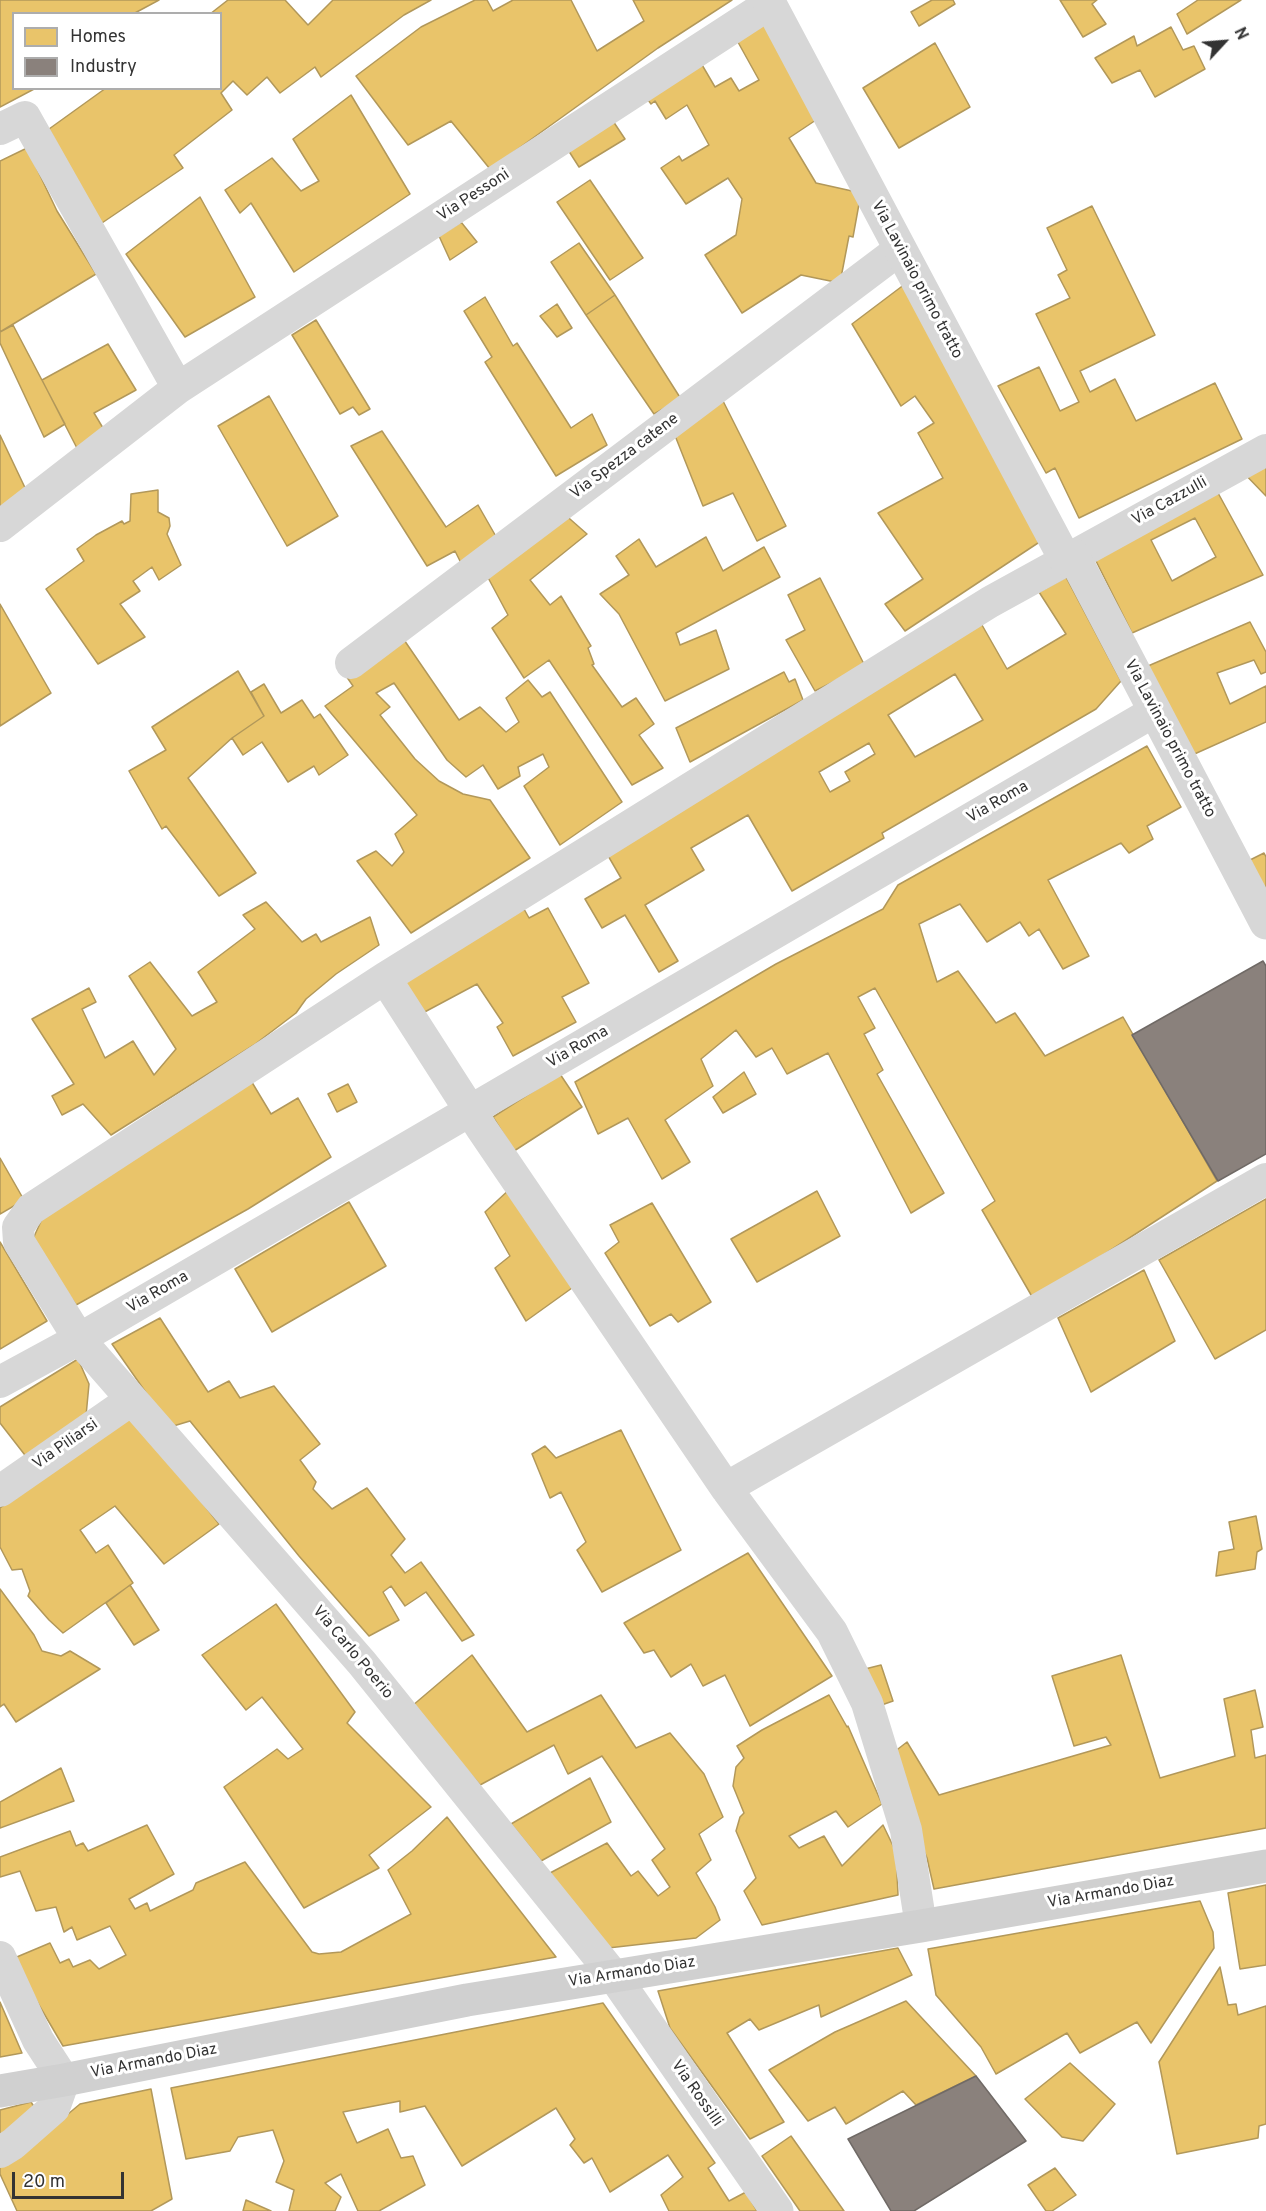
<!DOCTYPE html>
<html>
<head>
<meta charset="utf-8">
<style>
	body { margin:0 }
	#map { position:relative; width:1266px; height:2211px; overflow:hidden; background:#fff; font-family:Overpass,sans-serif }
	canvas { display:block }
	.legend { position:absolute; left:12px; top:12px; width:210px; height:78px; box-sizing:border-box; background:#fff; border:2px solid #adadad; margin:0; padding:8px 10px; list-style:none; font-size:18px; color:#333 }
	.legend li { display:flex; align-items:center; gap:12px; height:30px }
	.legend b { width:30px; border:2px solid #adadad }
	.north { position:absolute; left:1194px; top:12px; width:60px; height:60px; -webkit-text-stroke:4px #fff; paint-order:stroke; rotate:64deg; font-size:16px; font-weight:700; line-height:24px; text-align:center; color:#333 }
	.north::after { content:''; display:block; margin:auto; width:21px; height:27px; background:#333; clip-path:polygon(50% 0,100% 100%,50% 72%,0 100%) }
	.scale { position:absolute; left:12px; top:2172px; width:112px; height:27px; box-sizing:border-box; border:3px solid #333; border-top:0; padding-left:8px; font-size:18px; line-height:21px; white-space:nowrap; color:#333; -webkit-text-stroke:4px #fff; paint-order:stroke }
</style>
</head>
<body>
<div id="map">
<canvas width="1266" height="2211"></canvas>
<ul class="legend">
<li><b style="height:16px;background:#e9c46a"></b>Homes</li>
<li><b style="height:16px;background:#8a817c"></b>Industry</li>
</ul>
<div class="north">N</div>
<div class="scale">20 m</div>
</div>
<script>
const context = document.querySelector('canvas').getContext('2d');
context.lineJoin = 'round';
function paint(path, color) {
  context.fillStyle = color;
  context.fill(path, 'evenodd');
}
function trace(path, color, width, dash) {
  context.strokeStyle = color;
  context.lineWidth = width;
  context.lineCap = dash ? 'butt' : 'round';
  context.setLineDash(dash || []);
  context.stroke(path);
}
function write(font, color, halo, rows, align = 'center') {
  context.font = font + ' Overpass,sans-serif';
  context.lineWidth = 6;
  context.setLineDash([]);
  context.textBaseline = 'middle';
  context.strokeStyle = halo;
  context.fillStyle = color;
  for (const [text, x, y, turn = 0] of rows) {
    context.save();
    context.translate(x, y);
    context.rotate((+turn || 0) * Math.PI / 180);
    context.textAlign = isNaN(turn) ? turn : align;
    if (halo) context.strokeText(text, 0, 0);
    context.fillText(text, 0, 0);
    context.restore();
  }
}
const homes = new Path2D(`
	M0,0H159L133,14H14V88H36L0,107Z
	M228,0H285L308,25L333,0H431L404,15L321,77L315,67L280,93L267,77L247,95L233,81L221,93L232,110L174,155L183,168L99,225L49,129L106,88H220V14H210Z
	M475,0H487L493,11L513,0H571L597,51L644,21L633,0H732L658,48L490,169L451,121L408,145L356,76L421,27Z
	M932,0H953L955,4L919,26L911,12Z
	M1060,0H1097L1092,4L1106,24L1083,37Z
	M1198,0H1241L1187,34L1177,14Z
	M768,17L819,118L789,138L816,183L861,193L853,237L849,236L840,283L801,275L742,313L705,255L736,235L742,199L728,178L686,204L661,168L679,156L682,161L709,145L687,105L666,119L655,101L651,104L643,93L698,58L715,87L731,78L739,91L759,80L734,35Z
	M1171,27L1183,50L1194,46L1205,69L1155,97L1140,70L1112,83L1095,58L1134,36L1137,46Z
	M935,43L970,107L899,148L863,88Z
	M351,95L410,194L294,272L251,203L240,213L225,190L272,158L301,191L319,181L293,139Z
	M609,115L625,139L579,167L563,142Z
	M27,148L57,211L96,274L0,332V161Z
	M590,180L643,258L610,280L557,202Z
	M200,197L255,297L185,337L126,254Z
	M1092,206L1155,335L1080,371L1090,392L1115,379L1136,421L1215,383L1242,439L1079,518L1055,468L1046,473L998,386L1039,367L1060,411L1079,402L1036,314L1070,298L1058,275L1067,270L1047,228Z
	M461,222L477,242L450,260L439,236Z
	M579,243L615,295L586,315L551,262Z
	M905,284L1044,539L905,631L885,604L923,579L878,513L943,478L918,433L934,423L915,396L901,406L852,324Z
	M615,295L681,399L654,414L586,315Z
	M485,297L513,346L517,343L571,428L592,414L607,445L556,476L485,362L492,357L464,311Z
	M557,304L572,328L557,337L540,316Z
	M316,320L370,409L359,415L353,407L340,414L292,335Z
	M13,325L65,424L44,437L0,343V332Z
	M108,344L136,390L94,413L109,438L80,454L42,380Z
	M719,393L786,526L757,541L733,493L703,506L670,423Z
	M269,396L338,516L287,546L218,426Z
	M382,431L446,527L478,505L498,540L463,567L455,551L427,566L351,446Z
	M0,435L28,494L1,507L0,505Z
	M1266,462V496L1238,467Z
	M1212,482L1263,575L1132,633L1095,559ZM1195,518L1216,557L1172,581L1151,540Z
	M158,490V512L169,518L170,526L167,534L181,565L159,580L152,567L133,581L140,591L120,604L145,637L98,664L46,589L84,561L77,549L96,535L122,521L124,524L130,521L131,494Z
	M562,512L587,534L530,580L550,605L561,596L591,646L588,648L594,664L592,665L622,707L636,698L654,724L639,735L663,768L632,785L549,660L524,678L492,628L508,615L485,572Z
	M706,537L723,571L764,547L780,577L676,633L680,645L716,630L729,669L665,701L619,614L600,594L629,575L616,556L639,539L656,567Z
	M1066,577L1121,681L1096,709L882,833L884,838L792,891L748,815L691,848L704,870L645,905L678,961L659,972L625,915L602,928L585,899L621,878L603,847L978,618L1007,669L1066,634L1039,592ZM955,674L983,720L915,757L888,715ZM869,743L875,754L845,772L850,781L830,792L819,772Z
	M820,578L865,666L815,691L786,640L805,630L788,595Z
	M0,604L51,693L0,726Z
	M1250,622L1266,652V672L1261,674L1254,660L1217,673L1230,704L1266,686V722L1190,756L1148,666Z
	M400,634L459,720L480,707L506,732L519,722L506,698L528,680L542,697L550,692L622,802L560,845L524,786L549,767L543,754L518,767L520,776L498,789L483,765L466,777L447,760L394,683L376,693L390,707L380,715L415,759L439,781L463,794L490,800L530,858L411,933L357,861L376,851L392,866L404,852L395,834L417,815L325,706L353,686L344,673Z
	M238,671L264,716L232,738L188,778L256,873L219,896L166,826L162,829L129,771L166,750L152,727Z
	M784,672L789,682L795,679L803,700L690,762L676,728Z
	M264,684L281,713L302,700L314,718L320,714L348,755L319,775L314,766L288,782L262,742L243,755L232,738L264,716L251,692Z
	M1147,746L1181,807L1147,826L1153,839L1129,853L1121,843L1048,880L1089,956L1063,969L1039,929L1029,936L1020,922L987,942L960,904L919,924L937,982L958,971L996,1023L1015,1013L1045,1056L1123,1017L1217,1181L1034,1300L982,1210L995,1201L875,988L858,997L875,1028L864,1034L883,1070L877,1074L944,1193L911,1213L828,1053L787,1074L772,1048L756,1057L736,1030L701,1059L713,1086L665,1120L690,1162L662,1179L628,1118L598,1134L575,1082L776,964L883,909L898,885Z
	M1264,853L1266,857V909L1242,864Z
	M266,902L302,942L316,934L321,942L370,917L379,945L336,974L306,999L296,1013L254,1045L111,1135L83,1104L62,1115L52,1096L74,1084L32,1019L89,988L96,1002L82,1009L105,1058L133,1041L154,1075L176,1049L129,976L150,962L192,1016L217,1002L198,972L255,929L243,915Z
	M548,908L589,983L562,997L576,1022L513,1056L497,1027L503,1023L477,984L419,1015L398,977L524,909L529,918Z
	M744,1072L756,1094L723,1113L713,1097Z
	M560,1074L582,1107L514,1151L493,1117Z
	M250,1079L271,1114L298,1098L331,1157L248,1209L76,1305L32,1241L42,1219Z
	M348,1084L357,1102L337,1112L328,1094Z
	M0,1158L24,1200L0,1214Z
	M511,1188L579,1283L526,1321L495,1268L510,1256L485,1212Z
	M817,1191L840,1236L757,1282L731,1239Z
	M1266,1199V1330L1215,1359L1159,1260Z
	M349,1202L386,1266L272,1332L235,1269Z
	M652,1203L711,1302L678,1322L671,1314L650,1326L605,1253L619,1242L610,1225Z
	M0,1242L47,1321L0,1349Z
	M1144,1270L1175,1341L1091,1392L1058,1318Z
	M160,1318L208,1392L229,1381L240,1398L274,1386L320,1444L300,1460L316,1482L313,1489L332,1509L367,1488L405,1539L391,1555L405,1573L421,1562L474,1635L462,1641L426,1592L405,1606L391,1586L383,1592L399,1620L369,1636L299,1556L190,1421L170,1427L112,1344Z
	M78,1359L89,1384L86,1416L28,1459L0,1423V1407Z
	M133,1414L219,1524L164,1564L115,1506L80,1530L96,1553L108,1545L133,1583L63,1633L49,1620L28,1596L30,1591L22,1569L12,1570L0,1547V1508Z
	M621,1430L681,1550L602,1592L577,1550L586,1542L561,1492L550,1498L532,1454L545,1446L556,1458Z
	M1256,1516L1262,1549L1257,1552L1255,1569L1216,1576L1219,1552L1234,1549L1229,1522Z
	M748,1553L832,1676L750,1726L725,1675L703,1686L691,1664L671,1677L654,1650L644,1653L624,1623Z
	M130,1585L159,1630L134,1645L106,1603Z
	M0,1589L34,1635L42,1651L61,1656L70,1651L100,1669L16,1722L4,1704L0,1707Z
	M276,1604L355,1712L347,1723L431,1807L369,1855L379,1868L304,1908L224,1787L277,1749L288,1759L303,1749L262,1697L246,1710L202,1655Z
	M472,1655L527,1732L601,1695L636,1748L670,1733L704,1774L723,1817L699,1834L711,1860L696,1873L715,1907L720,1920L696,1938L608,1948L550,1873L607,1843L631,1876L638,1871L658,1896L670,1887L652,1860L665,1849L602,1756L568,1774L554,1745L480,1785L412,1706Z
	M1121,1655L1160,1778L1235,1756L1224,1699L1255,1690L1263,1727L1251,1730L1255,1758L1266,1755V1828L934,1889L927,1858L885,1759L907,1742L939,1795L1111,1745L1106,1737L1074,1746L1052,1676Z
	M881,1665L893,1701L876,1707L861,1670Z
	M829,1695L847,1727L848,1726L882,1804L848,1827L836,1811L789,1836L799,1848L824,1836L842,1866L883,1825L896,1852L898,1895L762,1925L744,1891L756,1878L736,1831L740,1817L744,1813L733,1786L736,1767L744,1758L737,1746L762,1730Z
	M61,1768L74,1801L0,1828V1802Z
	M590,1778L611,1822L541,1861L511,1824Z
	M447,1817L556,1957L63,2046L12,1959L50,1943L60,1963L69,1959L73,1967L90,1960L99,1969L126,1955L110,1926L77,1940L72,1927L64,1932L56,1907L36,1911L20,1871L0,1877V1857L70,1831L76,1846L83,1843L88,1851L147,1825L174,1874L129,1899L135,1909L147,1903L150,1911L193,1890L196,1883L245,1862L312,1952L319,1954L341,1952L411,1914L388,1870L412,1851Z
	M1266,1885V1965L1240,1969L1228,1893Z
	M1200,1901L1213,1932L1214,1948L1151,2043L1137,2022L1080,2053L1067,2033L996,2074L981,2047L936,1995L928,1949Z
	M898,1948L912,1975L821,2017L819,2005L759,2030L750,2019L727,2033L784,2122L750,2139L670,2028L658,1991Z
	M1220,1967L1228,2005L1236,2004L1238,2015L1266,2006V2124L1259,2126L1258,2138L1177,2154L1159,2062Z
	M906,2001L976,2076L916,2105L903,2091L846,2124L835,2107L808,2121L769,2070L835,2032Z
	M0,2002L22,2053L0,2057Z
	M603,2003L715,2163L708,2168L729,2201L746,2192L757,2211H669L661,2195L683,2177L668,2155L610,2192L592,2158L584,2163L570,2145L575,2139L556,2108L462,2166L425,2106L400,2112V2101L343,2112L357,2143L388,2129L401,2158L413,2156L425,2185L379,2211H358L341,2174L325,2183L341,2197L335,2211H289L294,2190L276,2182L284,2161L273,2130L238,2137L230,2151L186,2159L171,2088Z
	M1070,2063L1115,2104L1083,2141L1062,2137L1025,2099Z
	M151,2089L172,2199L151,2211H17L0,2174V2161L55,2125L80,2104Z
	M31,2102L40,2116L0,2140V2110Z
	M791,2136L844,2211H800L762,2156Z
	M1055,2168L1076,2195L1052,2211H1046L1028,2185Z
	M246,2200L271,2211H243Z`);
paint(homes, '#e9c46a');
trace(homes, '#b2985a', 1.5);
const industry = new Path2D(`
	M1263,961L1266,966V1154L1218,1181L1132,1035Z
	M976,2076L1026,2141L914,2211H891L848,2139Z`);
paint(industry, '#8a817c');
trace(industry, '#706a66', 1.5);
trace(new Path2D(`
	M0,129L25,117L178,388
	M0,526L178,388L769,4
	M351,663L899,250
	M385,978L482,1129L726,1488L832,1632L867,1703L906,1830L921,1926
	M0,1382L79,1339L1155,711
	M726,1488L1266,1179
	M0,1491L131,1400
	M0,1957L38,2040L64,2080L54,2108L13,2144L0,2152
	M614,1976L362,1663L79,1339L19,1242L18,1227L31,1209L385,978L990,602L1266,450`), '#d7d7d7', 32);
trace(new Path2D(`
	M768,0L1065,559
	M1073,555L1266,923
	M614,1976L777,2211`), '#d7d7d7', 33);
trace(new Path2D(`
	M0,2091L64,2080L467,2000L921,1926L1266,1866`), '#d0d0d0', 33);
write('16px', '#333', '#fff', [
	["Via Pessoni",474,196,-33],
	["Via Lavinaio primo tratto",916,280,62],
	["Via Spezza catene",625,457,-37],
	["Via Cazzulli",1170,502,-29],
	["Via Lavinaio primo tratto",1169,739,62],
	["Via Roma",998,803,-30],
	["Via Roma",578,1048,-30],
	["Via Roma",158,1293,-30],
	["Via Piliarsi",66,1445,-35],
	["Via Carlo Poerio",352,1653,50],
	["Via Armando Diaz",1111,1893,-10],
	["Via Armando Diaz",632,1973,-9],
	["Via Armando Diaz",154,2062,-11],
	["Via Rossilli",696,2094,55]
]);
</script>
</body>
</html>
